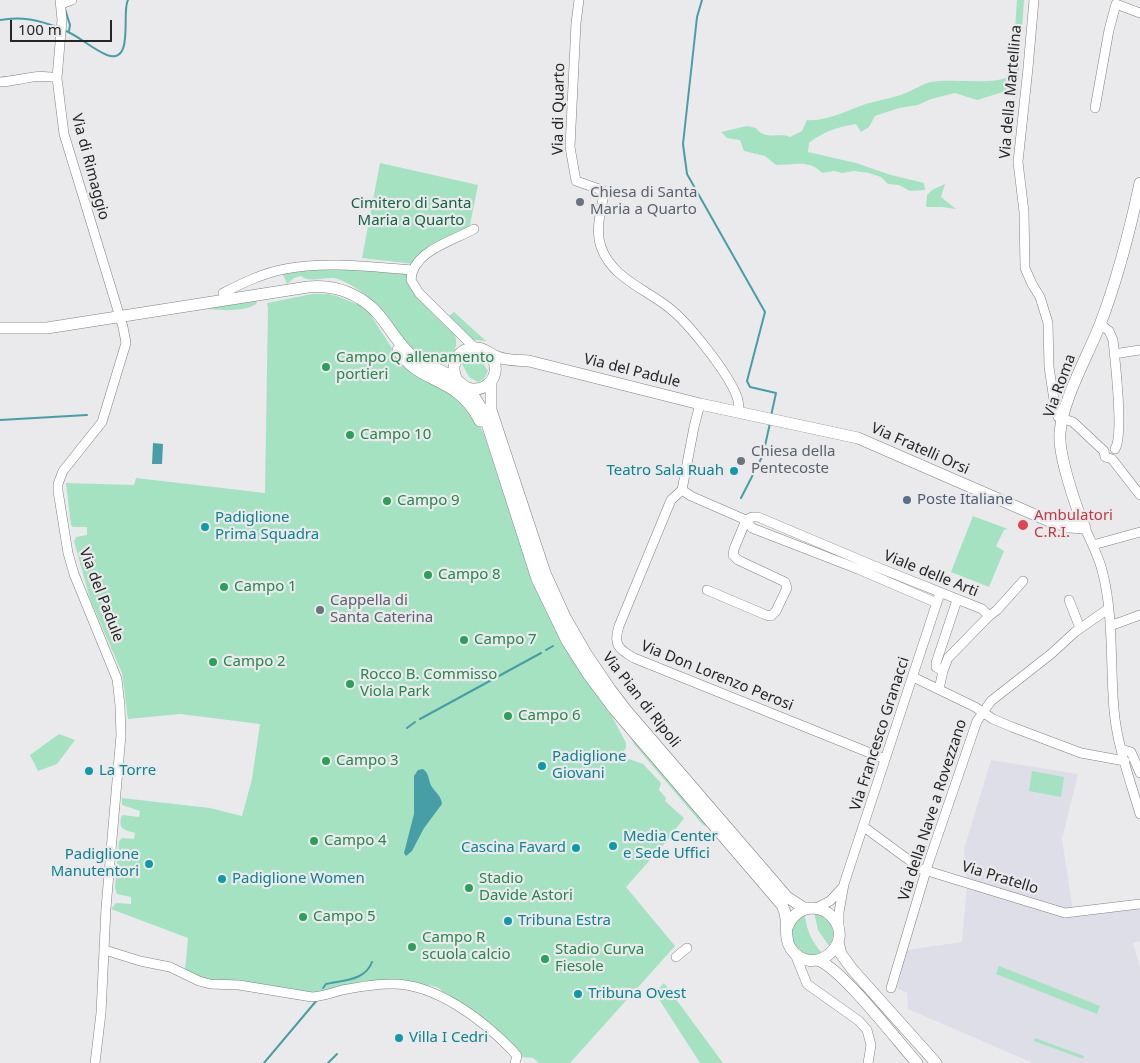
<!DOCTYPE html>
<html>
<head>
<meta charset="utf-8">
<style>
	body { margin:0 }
	#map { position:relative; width:1140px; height:1063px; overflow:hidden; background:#eaeaed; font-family:"Noto Sans",sans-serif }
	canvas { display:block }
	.scale { position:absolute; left:10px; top:20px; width:102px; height:22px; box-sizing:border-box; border:2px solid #252526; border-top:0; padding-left:6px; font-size:15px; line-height:18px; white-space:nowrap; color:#252526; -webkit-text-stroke:4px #eaeaed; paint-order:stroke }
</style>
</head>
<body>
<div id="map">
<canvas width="1140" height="1063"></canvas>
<div class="scale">100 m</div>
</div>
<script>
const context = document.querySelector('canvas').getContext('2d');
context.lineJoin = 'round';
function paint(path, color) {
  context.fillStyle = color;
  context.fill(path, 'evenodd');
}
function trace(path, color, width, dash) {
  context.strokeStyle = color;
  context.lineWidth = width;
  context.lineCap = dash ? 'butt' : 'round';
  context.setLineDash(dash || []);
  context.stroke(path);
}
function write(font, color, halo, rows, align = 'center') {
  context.font = font + ' "Noto Sans",sans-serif';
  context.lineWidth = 4.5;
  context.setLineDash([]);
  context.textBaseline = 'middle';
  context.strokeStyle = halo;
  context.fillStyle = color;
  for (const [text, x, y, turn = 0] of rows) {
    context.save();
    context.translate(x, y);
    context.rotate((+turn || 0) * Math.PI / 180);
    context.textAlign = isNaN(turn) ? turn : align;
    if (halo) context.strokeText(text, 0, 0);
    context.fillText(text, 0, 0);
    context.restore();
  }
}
paint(new Path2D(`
	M991,760L1078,774L1062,839L1074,917L1140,907V941L1133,943L1140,968V1063H1033L908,1009L907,993L897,988L907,950L962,942L967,885L964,849Z`), '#dedee8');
paint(new Path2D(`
	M1017,0H1024L1017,98L1003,92L977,100L955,93L931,99L918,105L899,108L875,116L869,127L861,132L856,124C838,127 824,131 809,143L808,152L856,163L891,175L924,183L925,190L910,191L899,185L888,184L881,177L869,173L854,171L842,173L834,171L822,173C810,159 793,165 776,165L765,156L744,151L740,140L727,138L721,132L747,126L756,128C765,141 779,132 790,137L802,131L807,120C826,122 850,109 869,103C881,100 893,98 906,93C913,90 923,84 930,82C955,78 982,85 1006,78L1014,43Z
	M380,163L478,185L469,230L414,264L362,258Z
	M945,184L941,197L956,209L942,207H926L927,195L932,190Z
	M324,266L408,271C407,293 440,320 455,335C457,343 457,347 452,354C442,368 425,358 413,351C387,325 377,294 338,279C327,275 310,284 301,276L294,278L287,284L282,272Z
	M312,294H328L337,296L361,306L370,314L404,367L420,378L450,393L462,403L479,423L485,437L508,507L584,677L609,711L626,743V748L620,756L626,761L629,759L643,764L661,783L659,790L666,798L665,801L684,818L666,842L626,887L675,946L570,1063H539L533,1058L521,1057L509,1044L446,996C438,984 432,986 419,985L309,993L210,981L196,976L185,970L188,938L111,909L116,903L131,904V897L117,894L115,888L119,841L122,838L134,839L135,833C123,829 119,830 121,817L123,815L139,817L140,811L122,805V798L210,808L242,816L252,779L260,724L180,714L128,719L122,673L90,599L74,541L76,537L87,535V527H73L71,525L66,483L134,485L136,478L265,493L268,308L267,303Z
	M256,299L257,303C249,312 216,311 205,308Z
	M454,312L486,341L473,340L449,316Z
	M472,355L481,360L488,371L484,379L478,382L469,377L462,364L467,357Z
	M973,516L1008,529L1004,530L996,546L1004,551L989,587L951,572Z
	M625,726L713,830L702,824L634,744Z
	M59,734L75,740L57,764L38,771L30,755Z
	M1032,771L1064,777L1061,797L1029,791Z
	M814,912C830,917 839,932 829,946L818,930Z
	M805,915C806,929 812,942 822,953L819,954L809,955L804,953C794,947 786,932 795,922C797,919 802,917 805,915Z
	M999,966L1100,1006L1097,1014L996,974Z
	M664,983L723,1063H700L655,993Z
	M1035,1038L1084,1056L1083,1059L1034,1041Z`), '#a4e2c2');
paint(new Path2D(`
	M153,443L163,444L162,464H152Z
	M423,769C430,774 428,781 432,787C437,794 441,796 442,804L424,828L412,851L406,856L404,853L414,814V776L418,770Z`), '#479ea6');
trace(new Path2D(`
	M702,0L697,17L683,144L687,174L765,312L747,381L750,387L776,393L771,416
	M65,9L70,25L69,31
	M0,20C21,16 39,20 59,28
	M64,30C79,36 92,49 107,55C135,65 121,11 128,0
	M0,420L87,415
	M741,498L763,455L770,423
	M546,650L553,646
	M420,719L541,653
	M407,728L415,722
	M323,988L326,984C343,980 365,981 372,962
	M264,1063L317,1000
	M328,1063L337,1054`), '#479ea6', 2);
const minor = new Path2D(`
	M60,0L62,20L57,78L64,134L123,327L126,343L102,422L63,471L58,484V491L68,553L74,574L117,679L120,706L121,735L106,908L101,1013L95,1063
	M579,0L576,23L570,147L576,181L602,190L604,194C601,211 595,230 601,247C612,278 644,288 668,307C688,322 729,374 737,397C739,402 739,407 739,412
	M1034,0L1028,68L1018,162L1024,212L1025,268L1032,284L1040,297L1048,323L1049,367L1054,400L1058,417L1073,422L1104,451L1105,457L1112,459L1140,495
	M61,4L72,0
	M0,82C19,81 38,73 57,78
	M1095,108L1109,30L1116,4L1140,13
	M474,229C453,241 412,251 411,280L419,293L474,347
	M223,293C243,283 263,273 285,269C327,261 370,267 413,270
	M1100,324L1109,331L1113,340C1115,360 1124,435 1115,449
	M1114,354L1140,350
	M682,490L671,500L619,626C613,644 618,649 634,658L885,759
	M682,490L691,496L746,520L752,528L858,569L937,603
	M682,490L694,427L700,404
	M746,520L752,517H758L872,565L982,609L989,616
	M1085,528C1091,542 1098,555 1102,570C1114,615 1110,664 1114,710C1117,745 1130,780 1140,814
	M1093,545L1140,532
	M707,590L766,615L771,616L776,611L787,588L785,582L738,560L733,555L734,549L746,520
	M1069,600L1080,628
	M1110,626L1140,615
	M943,671L936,667V663L957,600
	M913,677L975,707L993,719L1012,727L1081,753L1125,761
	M939,689L943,671L948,658L989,616L997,610L1023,581
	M1121,749L1131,752L1140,773
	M864,827L921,869L1065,913L1140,904
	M816,908L830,901L843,887
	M839,929V912L844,884L940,593
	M105,950L140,961L170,967L199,981L210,984L239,985L312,997C323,996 332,993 342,990C358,987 375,984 391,984C435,983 483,1020 512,1050L517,1056L515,1063
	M795,954L807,984L859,1021L867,1030L871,1045L868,1063
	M676,957L687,948
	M891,988L928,864L977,721L991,701L1051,654L1075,632L1108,609`);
const major = new Path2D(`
	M0,328H47L308,287C329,285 348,290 365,302C384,315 393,339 410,354C424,366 443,369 457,380C462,384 465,389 473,389C482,390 491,384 494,376C497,368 495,361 490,354
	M398,350C414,375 433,376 455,391C466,399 474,409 480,421
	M457,380C449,365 458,346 477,348C485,348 490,355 498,357C508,361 519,360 529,361L700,404L858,438L1049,521L1069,527L1085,528C1076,508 1058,454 1060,433C1062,400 1089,354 1101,322C1118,277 1130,230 1140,183
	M491,382V410L545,573L565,617L585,652L610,689L626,710L787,897L804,908H809
	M469,388L483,411L537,579L567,641L588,674L614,709L782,905C791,921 782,936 791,949C812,979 857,944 832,917C827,911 819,908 812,908C800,909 792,916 788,926
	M838,942L841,954L852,969L936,1063
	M817,960C840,966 898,1042 917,1063`);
trace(minor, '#818184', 10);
trace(major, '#818184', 12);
trace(minor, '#fff', 9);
trace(major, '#fff', 11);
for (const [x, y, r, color] of [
	[580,202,5,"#6b7280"],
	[326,367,5,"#2e9e5b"],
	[350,435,5,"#2e9e5b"],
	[741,461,5,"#6b7280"],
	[734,471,5,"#0f9aa8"],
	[907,500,5,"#5c6f8a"],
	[387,501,5,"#2e9e5b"],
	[1023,525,6,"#e0444e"],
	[205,527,5,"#0f9aa8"],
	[428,575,5,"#2e9e5b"],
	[224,587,5,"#2e9e5b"],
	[320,610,5,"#6b7280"],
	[464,640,5,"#2e9e5b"],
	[213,662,5,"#2e9e5b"],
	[350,684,5,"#2e9e5b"],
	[508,716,5,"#2e9e5b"],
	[326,761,5,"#2e9e5b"],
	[542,766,5,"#0f9aa8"],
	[89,771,5,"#0f9aa8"],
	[314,841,5,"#2e9e5b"],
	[613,846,5,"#0f9aa8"],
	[576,848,5,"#0f9aa8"],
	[149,864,5,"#0f9aa8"],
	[222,879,5,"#0f9aa8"],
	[469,888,5,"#2e9e5b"],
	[303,917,5,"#2e9e5b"],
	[508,921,5,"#0f9aa8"],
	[412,947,5,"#2e9e5b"],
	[545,959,5,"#2e9e5b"],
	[578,994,5,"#0f9aa8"],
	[399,1038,5,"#0f9aa8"]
]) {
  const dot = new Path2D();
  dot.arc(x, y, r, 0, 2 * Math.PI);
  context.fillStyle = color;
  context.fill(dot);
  trace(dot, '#eaeaed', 2);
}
write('15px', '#252526', '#eaeaed', [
	["Via della Martellina",1011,92,-85],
	["Via di Quarto",559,109,-89],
	["Via di Rimaggio",90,167,75],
	["Via del Padule",632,371,14],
	["Via Roma",1060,386,-70],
	["Via Fratelli Orsi",920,449,24],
	["Viale delle Arti",931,574,22],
	["Via del Padule",101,595,69],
	["Via Don Lorenzo Perosi",717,676,22],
	["Via Pian di Ripoli",641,700,52],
	["Via Francesco Granacci",880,734,-72],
	["Via della Nave a Rovezzano",933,810,-72],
	["Via Pratello",1000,878,17]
]);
write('15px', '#5b616d', '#eaeaed', [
	["Chiesa di Santa",590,193],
	["Maria a Quarto",590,210],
	["Chiesa della",751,452],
	["Pentecoste",751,469],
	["Cappella di",330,601],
	["Santa Caterina",330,618]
], 'left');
write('15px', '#126445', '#eaeaed', [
	["Cimitero di Santa",411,204],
	["Maria a Quarto",411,221]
]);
write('15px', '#27864d', '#eaeaed', [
	["Campo Q allenamento",336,358],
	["portieri",336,375],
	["Campo 10",360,435],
	["Campo 9",397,501],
	["Campo 8",438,575],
	["Campo 1",234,587],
	["Campo 7",474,640],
	["Campo 2",223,662],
	["Rocco B. Commisso",360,675],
	["Viola Park",360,692],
	["Campo 6",518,716],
	["Campo 3",336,761],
	["Campo 4",324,841],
	["Stadio",479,879],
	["Davide Astori",479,896],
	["Campo 5",313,917],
	["Campo R",422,938],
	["scuola calcio",422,955],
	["Stadio Curva",555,950],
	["Fiesole",555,967]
], 'left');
write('15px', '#0d838f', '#eaeaed', [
	["Teatro Sala Ruah",724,471,"right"],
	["Padiglione",215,518],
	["Prima Squadra",215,535],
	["Padiglione",552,757],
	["Giovani",552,774],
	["La Torre",99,771],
	["Media Center",623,837],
	["e Sede Uffici",623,854],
	["Cascina Favard",566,848,"right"],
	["Padiglione",139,855,"right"],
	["Manutentori",139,872,"right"],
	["Padiglione Women",232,879],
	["Tribuna Estra",518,921],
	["Tribuna Ovest",588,994],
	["Villa I Cedri",409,1038]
], 'left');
write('15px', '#4e5e75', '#eaeaed', [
	["Poste Italiane",917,500]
], 'left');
write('15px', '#be3a42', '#eaeaed', [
	["Ambulatori",1034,516],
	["C.R.I.",1034,533]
], 'left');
</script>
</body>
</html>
